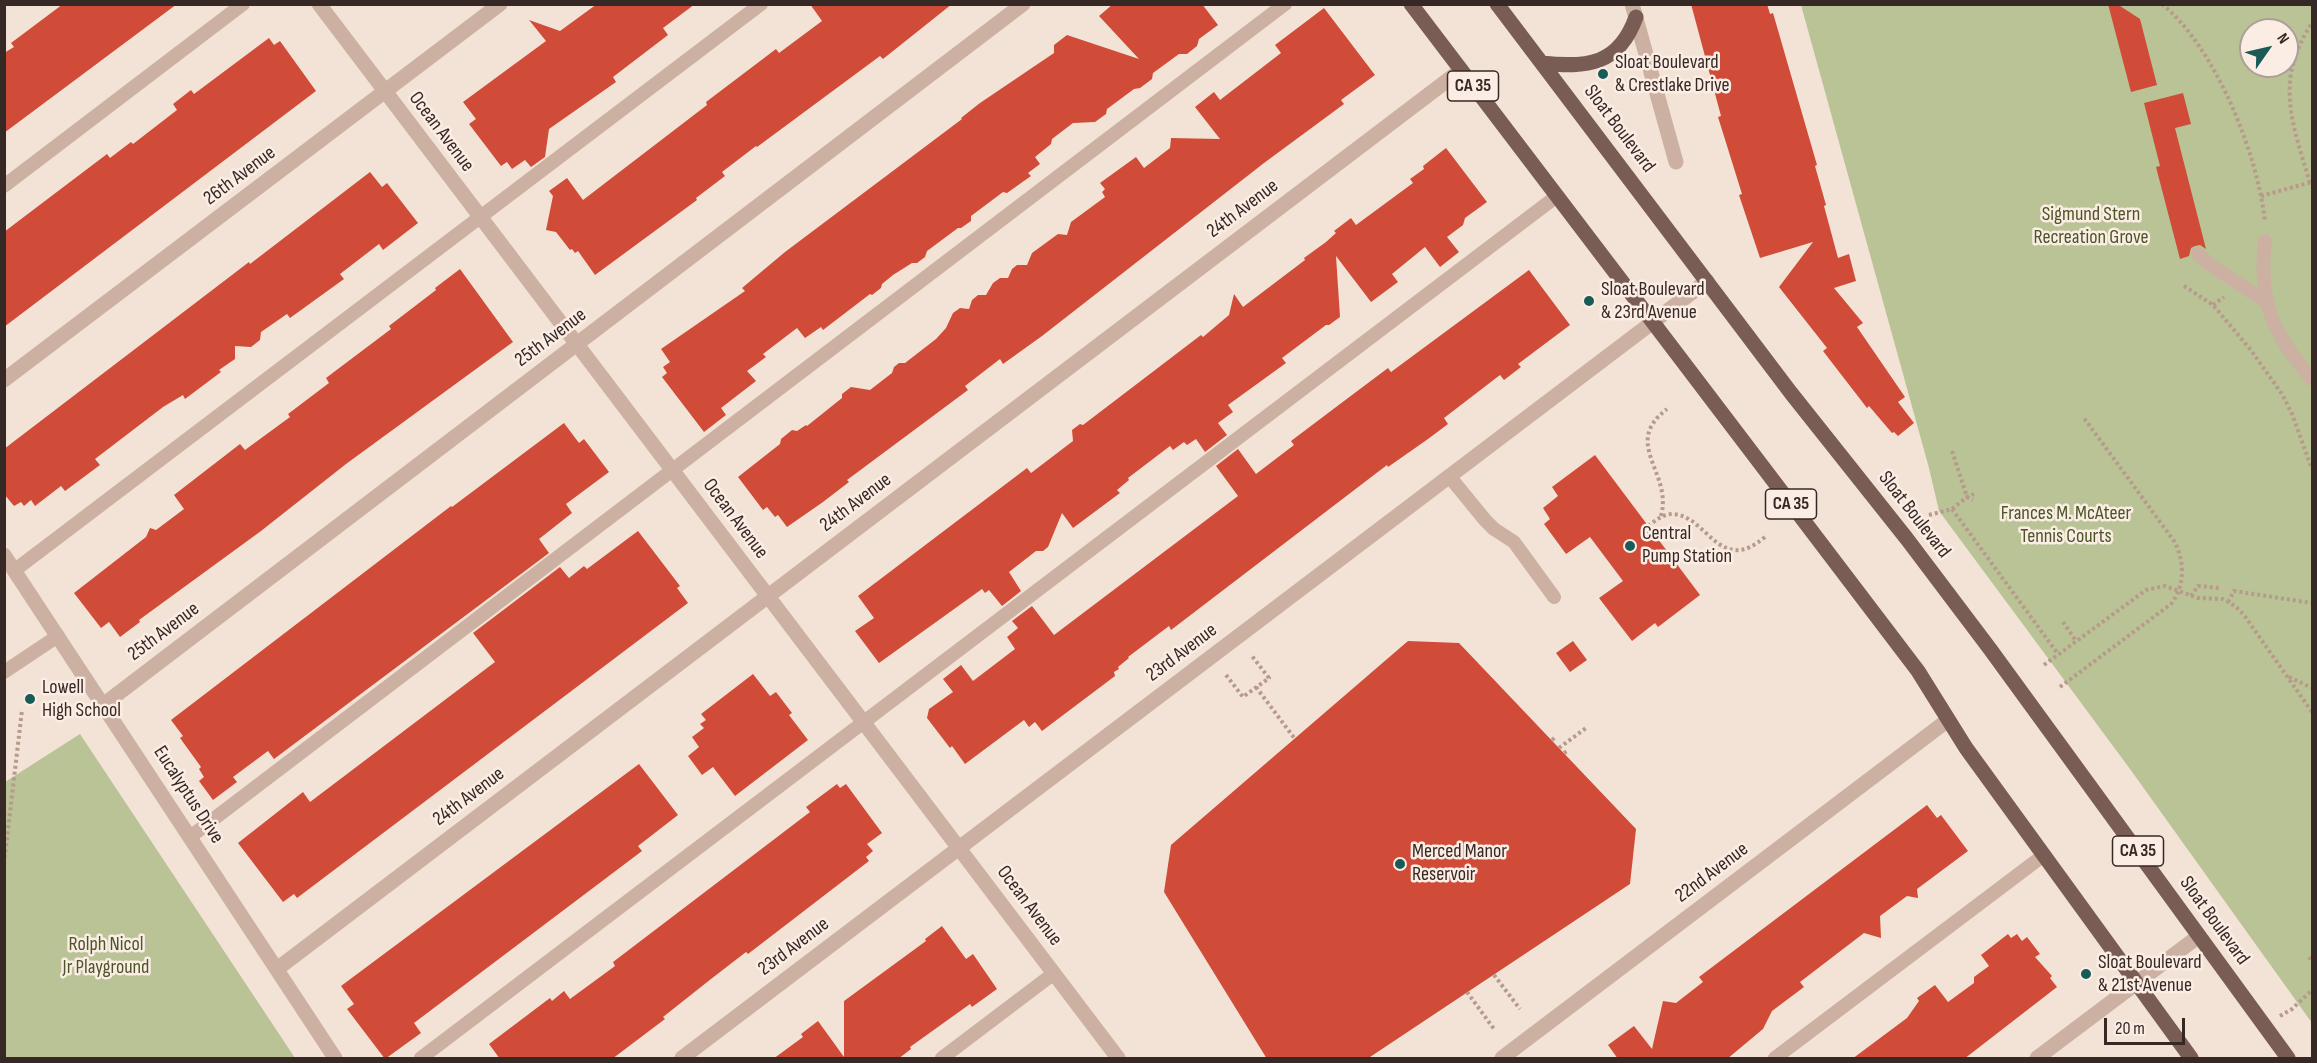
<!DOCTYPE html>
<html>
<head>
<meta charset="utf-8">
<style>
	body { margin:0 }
	#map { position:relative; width:2317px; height:1063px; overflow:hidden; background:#f3e3d7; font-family:"Sofia Sans Condensed",sans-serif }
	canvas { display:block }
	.frame { position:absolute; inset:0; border:6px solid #362925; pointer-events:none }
	.north { position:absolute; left:2239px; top:18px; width:60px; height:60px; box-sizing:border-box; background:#fbede4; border:2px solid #ac9f98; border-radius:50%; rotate:56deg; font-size:16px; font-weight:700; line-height:24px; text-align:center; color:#362925 }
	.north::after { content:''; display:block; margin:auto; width:21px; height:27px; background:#185b57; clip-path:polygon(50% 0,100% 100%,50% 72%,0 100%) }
	.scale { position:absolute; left:2104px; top:1018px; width:81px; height:27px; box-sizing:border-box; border:3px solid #362925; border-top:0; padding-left:8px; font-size:18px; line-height:21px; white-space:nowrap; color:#362925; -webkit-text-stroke:4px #fbede4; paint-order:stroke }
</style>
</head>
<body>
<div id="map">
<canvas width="2317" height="1063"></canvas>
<div class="frame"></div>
<div class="north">N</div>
<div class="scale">20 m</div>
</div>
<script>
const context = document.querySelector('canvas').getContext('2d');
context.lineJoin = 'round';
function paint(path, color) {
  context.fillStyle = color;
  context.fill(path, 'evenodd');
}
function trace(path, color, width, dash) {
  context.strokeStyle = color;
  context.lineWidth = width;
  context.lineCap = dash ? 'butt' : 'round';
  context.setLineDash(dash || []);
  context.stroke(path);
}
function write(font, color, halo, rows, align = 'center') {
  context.font = font + ' "Sofia Sans Condensed",sans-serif';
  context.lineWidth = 5;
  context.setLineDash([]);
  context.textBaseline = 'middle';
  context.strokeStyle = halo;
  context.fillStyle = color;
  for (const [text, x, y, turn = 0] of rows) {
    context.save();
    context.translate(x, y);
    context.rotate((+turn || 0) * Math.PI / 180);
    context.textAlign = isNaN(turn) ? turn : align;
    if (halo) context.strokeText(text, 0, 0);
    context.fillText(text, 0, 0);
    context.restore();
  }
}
paint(new Path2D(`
	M1801,5H2312V1023L2130,769L1939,511L1929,468ZM2251,30H2287V66H2251Z
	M80,734L295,1058H5V782Z`), '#b9c396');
paint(new Path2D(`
	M63,4H177L4,133V53L14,47L11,43Z
	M597,4H695L663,28L668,35L613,77L616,82L549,129L545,157L531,167L525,160L512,169L507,162L501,166L469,124L476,119L463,102L546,41L529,20L560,31Z
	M810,4H952L883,59L880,56L757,147L756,146L722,172L725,176L696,198L697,200L595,275L578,251L575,253L572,249L570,250L556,232L546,230L553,196L549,191L567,178L583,200L690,118L707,105L706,102L776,49L779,53L822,21Z
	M1113,4H1202L1218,25L1199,39L1197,46L1187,54H1179L1153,73L1152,79L1140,88L1134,89L1107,109L1106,114L1095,122L1073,123L1052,139L1051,144L1035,157L1040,164L1028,173L1031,176L1007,193L1003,192L971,216V221L961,228H958L927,251L925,257L917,263H912L893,275L882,284L881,288L872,295L870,294L823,330L821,327L805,338L797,328L763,354L766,357L747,371L756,381L721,408L726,415L704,432L662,377L667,373L663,367L670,362L661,349L745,291L742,288L785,252L962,119L961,118L980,103L1054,53V45L1067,35L1139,59L1099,16Z
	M1691,4H1767L1770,14L1773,13L1817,165L1815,166L1826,205L1824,206L1838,258L1849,254L1856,281L1834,288L1863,323L1857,327L1905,397L1898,402L1914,423L1898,436L1894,432L1892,433L1869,406L1867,408L1823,351L1827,348L1779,287L1813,242L1760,258L1739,195L1742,194L1718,117L1721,116Z
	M2108,4H2117L2140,19L2157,85L2131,92Z
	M1324,8L1375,75L1341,100L1344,104L1264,163L1042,336L1003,364L1000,359L965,386L968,390L847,480L849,482L823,502L787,527L778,515L775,517L767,507L763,510L738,477L780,444L781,439L792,430L797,431L806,425L807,426L842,398V394L851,387L870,390L892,373L894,367L899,363H905L936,339L946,328L953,313L960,308L969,309L972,300L978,295H986L993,283L1000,278H1008L1012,269L1017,265H1027L1032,253L1058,234L1067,235L1071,222L1105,197L1102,192L1105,189L1100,183L1136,157L1144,168L1170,148L1171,138L1220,139L1195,107L1214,92L1220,100L1281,53L1275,45Z
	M269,38L274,45L280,41L316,91L4,327V232L107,154L110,158L131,142L133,144L177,110L173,104L191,90L194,94Z
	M2183,93L2191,124L2175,128L2206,249L2200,245L2195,246L2191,248L2189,256L2180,259L2156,167L2160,166L2144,103Z
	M1446,148L1487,202L1465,218L1463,225L1447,237L1459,252L1440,267L1425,247L1392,274L1398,282L1371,302L1336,256L1340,317L1329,325H1326L1282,358L1286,363L1228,405L1233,412L1218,423L1227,435L1205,452L1196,439L1187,445L1184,442L1173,450L1170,446L1128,478L1129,480L1117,490L1120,493L1073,528L1062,513L1048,547L1043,551H1036L1009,572L1021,591L1002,606L989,590L985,593L982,589L879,663L855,631L874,618L858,596L1027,468L1031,473L1073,441L1072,430L1080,424L1083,425L1201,335L1203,337L1229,315L1234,294L1243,307L1305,260L1304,258L1326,242L1336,233L1334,231L1351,218L1356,225L1413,183L1410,179L1424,169L1423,166Z
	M370,172L382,187L387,183L418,223L383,250L379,244L340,274L344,279L290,318L287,314L261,332L260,340L251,347L235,346V359L219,370L221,372L185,399L183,395L163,407L95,459L100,465L65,491L61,486L35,506L31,500L24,506L21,502L14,506L4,494V449L249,262L250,264Z
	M460,269L513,342L346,464L261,531L139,620L140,622L120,637L109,622L101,628L74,593L146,537L150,528L156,530L184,509L174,495L240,444L245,450L290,417L288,414L329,383L326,378L391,329L389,326L436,290L435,288Z
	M1529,270L1570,325L1518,364L1521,367L1504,380L1500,375L1444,418L1448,424L1428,439L1388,467L1387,465L1171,630L1169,626L1128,657L1129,658L1118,667L1119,669L1114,672L1115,676L1042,731L1035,722L1029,727L1024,720L965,764L952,746L950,748L927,718L929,709L953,692L943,679L961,665L973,681L1015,649L1007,637L1018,628L1012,621L1032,606L1054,635L1238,496L1216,466L1238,449L1256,474L1294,445L1291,441L1348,398L1388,368L1391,372Z
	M564,423L579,443L584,439L609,472L566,504L572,513L539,539L549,553L274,759L268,751L233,777L237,782L213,800L199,781L204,777L199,769L201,767L180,738L183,736L171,720L451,506L452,507Z
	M1595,455L1700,595L1658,627L1655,623L1632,641L1599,598L1623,581L1590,537L1566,554L1544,524L1550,519L1543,508L1558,496L1552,487Z
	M638,531L680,586L677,588L688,603L297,898L294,894L283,902L238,843L303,792L310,802L495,662L473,633L560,567L569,578L584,566L587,569Z
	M1408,641L1459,643L1636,829L1630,884L1367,1059H1267L1164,892L1171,845Z
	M1573,641L1587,660L1570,672L1556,653Z
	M753,674L770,696L776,692L792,713L789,715L808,740L735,796L713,767L702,775L688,756L699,747L692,737L704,728L700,724L706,720L701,714Z
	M639,764L678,815L638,846L642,851L414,1023L421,1033L385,1059L347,1009L354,1004L341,986Z
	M837,784L840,788L846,784L882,833L867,844L873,851L866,857L869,861L748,954L746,952L711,979L663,1017L665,1019L612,1059H500L489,1044L550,998L552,1001L564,991L570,999L615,966L613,962L810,812L806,807Z
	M1927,805L1937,818L1941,815L1968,851L1917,889L1918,898L1907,896L1880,916L1881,938L1864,933L1800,982L1804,987L1772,1011L1763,1029L1727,1059H1618L1608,1045L1634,1026L1652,1049L1663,1001L1676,1003L1703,982L1699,977Z
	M942,926L966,959L973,954L997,989L972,1007L970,1004L910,1047L911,1049L898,1059H773L803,1037L801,1034L818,1021L844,1057V1001L926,941L925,939Z
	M2008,934L2011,938L2017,934L2022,941L2027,937L2040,954L2035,957L2052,976L2050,978L2057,987L1964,1059H1852L1907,1018L1919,1001L1917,998L1935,985L1948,1002L1974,983V977L1989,966L1981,955Z`), '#d04b38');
trace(new Path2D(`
	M2162,4C2215,47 2258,154 2265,222
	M2312,4V5
	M2310,183C2292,122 2274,81 2312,23
	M2261,196L2312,182
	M2184,286L2213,305L2250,349L2282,394L2292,414L2312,469
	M2213,305L2224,297
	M1952,451L1967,497L1973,500
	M1952,509L2058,654
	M1929,515L1952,509L1967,497L1974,494
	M1661,516C1673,472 1621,444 1667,409
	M1648,526C1656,520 1663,514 1673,514C1708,516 1719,576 1765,537
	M2191,596L2198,586L2219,588
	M2228,602L2234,591L2312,603
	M2063,622L2076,641
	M2044,665L2146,590L2165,586L2198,598L2223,599L2235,606L2244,615L2312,712
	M1226,675L1243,697L1269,678L1252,656
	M2289,677L2312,688
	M1256,687L1295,739
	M2060,687L2171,604C2185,586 2185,561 2174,541L2084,418
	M1552,740L1556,737
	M1559,748L1586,728
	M1564,753L1569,750
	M4,864L22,710
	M2309,957L2312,962
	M1494,975L1520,1009
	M1467,992L1494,1029
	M2280,1016L2292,1009L2312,990`), '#b89a8c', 4, [3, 3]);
trace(new Path2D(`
	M4,186L243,4
	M2265,241C2258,301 2273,335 2312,379
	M2198,254L2209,264L2266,302
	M1449,476L1485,520L1494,529L1514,542L1554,597
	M15,570L761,4
	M4,672L58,636
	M190,837L1285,4
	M421,1058L1557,196
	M942,1058L1053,974
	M1775,1058L2044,855`), '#ccb1a2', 14);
trace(new Path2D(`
	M1632,4L1676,162
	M4,380L500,4
	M4,555L335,1058
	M103,705L1023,4
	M277,969L1461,70
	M682,1058L1707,281
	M1502,1058L1948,720
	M2037,1058L2199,936`), '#ccb1a2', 15);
trace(new Path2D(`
	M319,4L1118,1058`), '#ccb1a2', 15);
trace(new Path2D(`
	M1411,4L1918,671L1966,748L2191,1058
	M1497,4L1791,393L1907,539L1990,649L2288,1058
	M1542,63C1587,68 1619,65 1636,17`), '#795d55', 15);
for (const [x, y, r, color] of [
	[1603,74,6,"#185b57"],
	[1589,301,6,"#185b57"],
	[1630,546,6,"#185b57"],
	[30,699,6,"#185b57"],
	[1400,864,6,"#185b57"],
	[2086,974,6,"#185b57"]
]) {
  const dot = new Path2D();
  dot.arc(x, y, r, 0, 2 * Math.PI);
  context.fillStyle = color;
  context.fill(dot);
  trace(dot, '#fbede4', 2);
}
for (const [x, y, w] of [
	[1473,86,51],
	[1791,504,51],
	[2138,851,51]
]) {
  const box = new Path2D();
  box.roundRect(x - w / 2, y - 15, w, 30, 4.5);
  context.fillStyle = '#fbede4';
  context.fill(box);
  trace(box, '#362925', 1.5);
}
write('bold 18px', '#362925', null, [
	["CA 35",1473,86],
	["CA 35",1791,504],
	["CA 35",2138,851]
]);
write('20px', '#362925', '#fbede4', [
	["Sloat Boulevard",1615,63],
	["& Crestlake Drive",1615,86],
	["Sloat Boulevard",1601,290],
	["& 23rd Avenue",1601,313],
	["Central",1642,534],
	["Pump Station",1642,557],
	["Lowell",42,688],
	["High School",42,711],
	["Merced Manor",1412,852],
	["Reservoir",1412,875],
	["Sloat Boulevard",2098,963],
	["& 21st Avenue",2098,986]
], 'left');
write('20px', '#362925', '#fbede4', [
	["Sloat Boulevard",1619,129,53],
	["Ocean Avenue",441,132,53],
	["26th Avenue",240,176,-37],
	["24th Avenue",1243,209,-37],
	["25th Avenue",551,338,-37],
	["24th Avenue",856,503,-37],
	["Sloat Boulevard",1914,515,52],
	["Ocean Avenue",735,519,53],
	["25th Avenue",164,632,-37],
	["23rd Avenue",1182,653,-37],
	["Eucalyptus Drive",188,795,57],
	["24th Avenue",469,797,-37],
	["22nd Avenue",1712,873,-37],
	["Ocean Avenue",1029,906,53],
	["Sloat Boulevard",2214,921,54],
	["23rd Avenue",794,947,-37]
]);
write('20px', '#4a5627', '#fbede4', [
	["Sigmund Stern",2091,215],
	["Recreation Grove",2091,238],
	["Frances M. McAteer",2066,514],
	["Tennis Courts",2066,537],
	["Rolph Nicol",106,945],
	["Jr Playground",106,968]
]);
</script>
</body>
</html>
